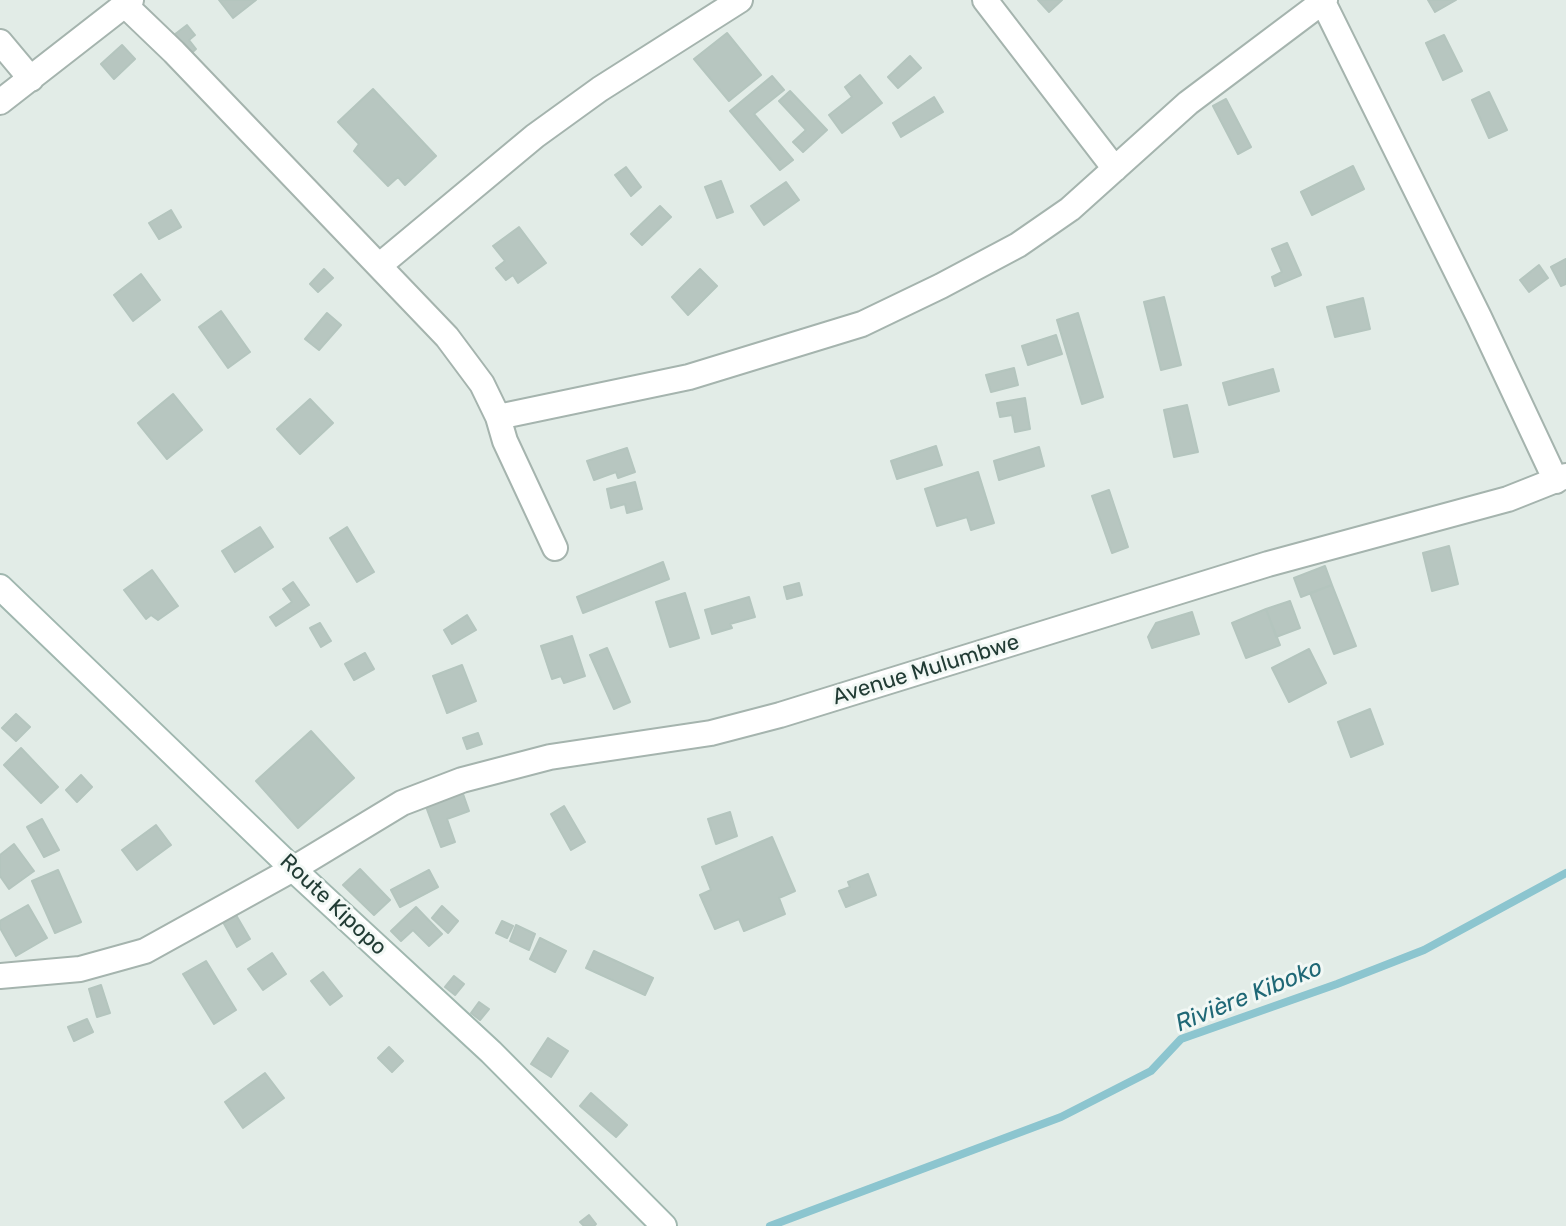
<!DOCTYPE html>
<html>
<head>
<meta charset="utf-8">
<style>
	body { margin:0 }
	canvas { display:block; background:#e2ece7 }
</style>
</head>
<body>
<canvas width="1566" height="1226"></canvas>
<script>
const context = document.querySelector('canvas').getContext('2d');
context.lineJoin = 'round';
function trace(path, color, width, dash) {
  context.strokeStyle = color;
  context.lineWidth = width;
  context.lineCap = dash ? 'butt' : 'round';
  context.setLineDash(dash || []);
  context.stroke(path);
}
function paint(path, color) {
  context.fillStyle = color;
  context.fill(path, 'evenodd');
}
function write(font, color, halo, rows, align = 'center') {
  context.font = font + ' Rubik,sans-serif';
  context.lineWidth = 6;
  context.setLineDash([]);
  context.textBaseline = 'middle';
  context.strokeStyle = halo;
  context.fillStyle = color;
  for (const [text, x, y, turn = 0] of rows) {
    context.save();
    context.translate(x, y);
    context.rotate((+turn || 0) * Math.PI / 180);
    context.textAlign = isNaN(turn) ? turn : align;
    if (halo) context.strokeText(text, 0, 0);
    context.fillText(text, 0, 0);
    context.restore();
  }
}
trace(new Path2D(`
	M770,1226L1061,1117L1151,1071L1181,1039L1337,984L1424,950L1566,873`), '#8cc5cf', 8);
const building = new Path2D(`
	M219,0H256L233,18Z
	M1038,0H1062L1049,12Z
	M1428,0H1456L1435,12Z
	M187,25L195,35L189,40L196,49L186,58L170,38Z
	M727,33L761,75L729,101L694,59Z
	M1444,35L1462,71L1443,80L1426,43Z
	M122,45L135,59L114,79L101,64Z
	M910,56L921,68L898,88L888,77Z
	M860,75L882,103L842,133L829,115L852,97L845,87Z
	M772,76L784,90L754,114L793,160L780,170L730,111Z
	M373,89L436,156L405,185L398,177L388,186L354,151L359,144L338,122Z
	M790,91L827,130L803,152L793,142L806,130L779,101Z
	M1489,92L1507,130L1489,138L1472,100Z
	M934,97L943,112L901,137L893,123Z
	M1226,99L1251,147L1238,154L1213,106Z
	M1353,166L1364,189L1312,215L1301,192Z
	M626,167L641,187L631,196L615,175Z
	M721,181L733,212L717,218L705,187Z
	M786,182L799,200L764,225L751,206Z
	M660,206L671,217L642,245L631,234Z
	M171,210L181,227L159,239L149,223Z
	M519,227L546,263L518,283L513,275L506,280L496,268L505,261L493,246Z
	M1287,243L1301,275L1275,286L1272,277L1282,272L1272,249Z
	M1566,259V284L1561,286L1551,267Z
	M1539,265L1548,278L1529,292L1520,280Z
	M324,269L333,278L318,292L310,284Z
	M700,269L717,286L688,315L672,297Z
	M141,274L160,300L133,321L114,295Z
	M1164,297L1181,365L1161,370L1144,302Z
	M1363,298L1370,329L1335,337L1327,307Z
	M221,311L250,352L228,368L199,327Z
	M327,313L341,325L319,350L305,339Z
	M1078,313L1103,397L1082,404L1057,320Z
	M1056,335L1062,354L1028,365L1022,346Z
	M1014,368L1018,385L991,392L986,375Z
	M1273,369L1279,391L1229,405L1223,383Z
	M173,394L202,430L167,459L138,423Z
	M1025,398L1030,429L1015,432L1012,415L1000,417L997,403Z
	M310,399L333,423L300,454L277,429Z
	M1187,405L1198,452L1174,457L1164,410Z
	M936,446L942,465L897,479L891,461Z
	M1039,447L1044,466L999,480L994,461Z
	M627,448L635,472L618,478L616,472L594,480L587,461Z
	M978,472L994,523L971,530L967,517L937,526L925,489Z
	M635,482L642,509L627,513L625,504L611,508L607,489Z
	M1109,490L1128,547L1112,553L1092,496Z
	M260,527L273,547L235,572L222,551Z
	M347,527L374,572L357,582L330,538Z
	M1449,546L1458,584L1432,591L1423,553Z
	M663,562L669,579L583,613L577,597Z
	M1325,566L1332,585L1301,597L1294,578Z
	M152,570L178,606L158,620L151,615L146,619L124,590Z
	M293,582L309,605L276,626L270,617L292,602L283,589Z
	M799,583L802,595L787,599L784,587Z
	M1332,585L1356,646L1334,654L1310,593Z
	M685,593L699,638L670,647L656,602Z
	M749,597L755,617L730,624L732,628L712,634L705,610Z
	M1290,601L1300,628L1276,637L1266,609Z
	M1266,609L1280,645L1246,658L1232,623Z
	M1192,612L1199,634L1152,648L1148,637L1156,623Z
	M467,615L476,630L452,644L444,630Z
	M320,623L331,641L321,647L310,628Z
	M572,636L585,676L564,683L561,676L552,679L541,646Z
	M607,648L630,702L614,709L590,655Z
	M1309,649L1326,683L1289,702L1272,668Z
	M365,653L374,669L354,680L345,664Z
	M462,665L476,701L447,713L433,676Z
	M1370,709L1383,744L1351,757L1338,722Z
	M16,714L30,727L16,741L2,728Z
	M311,731L354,778L298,828L256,781Z
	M478,733L482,744L467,749L463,738Z
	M21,748L58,787L41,803L4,765Z
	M81,775L92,787L77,802L66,790Z
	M462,791L469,811L447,819L455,842L441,847L425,804Z
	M564,806L585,842L571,850L551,814Z
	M730,812L737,836L716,844L708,819Z
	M42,819L59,850L44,857L27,827Z
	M156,825L171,845L137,870L122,850Z
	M772,837L795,891L779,898L785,914L744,931L739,919L715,929L700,895L711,890L702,867Z
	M14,844L34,871L9,889L0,876V855Z
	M360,869L390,900L374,915L343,885Z
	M58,870L81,922L55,933L32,881Z
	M429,870L438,887L400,907L391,890Z
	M868,874L876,895L846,907L839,891L850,887L848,882Z
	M28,905L47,938L16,956L0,928V921Z
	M442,906L458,921L448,933L432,918Z
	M416,907L442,934L429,946L413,930L401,941L391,931Z
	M236,915L250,939L237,947L223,922Z
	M502,921L513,926L507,938L496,933Z
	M516,925L535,934L529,950L510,941Z
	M540,938L566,951L555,972L530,959Z
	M594,951L653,978L645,995L586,968Z
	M272,953L286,974L263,990L248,969Z
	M206,961L236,1010L214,1024L183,974Z
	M323,972L342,996L330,1005L311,981Z
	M454,976L464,984L455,995L445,987Z
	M101,985L110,1013L97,1017L89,989Z
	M479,1002L489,1009L480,1020L471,1013Z
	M87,1019L93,1032L74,1041L68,1027Z
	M548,1038L568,1051L551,1077L531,1064Z
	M389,1047L403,1061L392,1072L378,1058Z
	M265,1073L284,1098L243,1128L225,1102Z
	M591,1093L627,1125L616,1137L580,1106Z
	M589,1215L596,1224L594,1226H584L580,1222Z`);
paint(building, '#b7c6c0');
trace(building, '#b4c5be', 2);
const minor = new Path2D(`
	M985,0L1115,169
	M1323,2L1479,317L1556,481
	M125,5L174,52L447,337L482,384L498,417L505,441L555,548
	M0,42L31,79
	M0,102L131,0
	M380,265L535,136L600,89L740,0
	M498,417L689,377L862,324L941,286L1018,245L1070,209L1188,103L1325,0
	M0,976L80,969L145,951L293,869L402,803L462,780L550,757L711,733L780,715L1268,564L1508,499L1566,476`);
const secondary = new Path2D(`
	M0,587L293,869L491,1052L664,1226`);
trace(minor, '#a5b4ae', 28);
trace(secondary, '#a0b7af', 28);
trace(minor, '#fff', 24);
trace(secondary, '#fff', 24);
write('22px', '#223c35', '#f2f8f5', [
	["Avenue Mulumbwe",926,670,-17],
	["Route Kipopo",333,905,43]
]);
write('italic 24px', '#1f6876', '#f2f8f5', [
	["Rivière Kiboko",1249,996,-22]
]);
</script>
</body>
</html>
